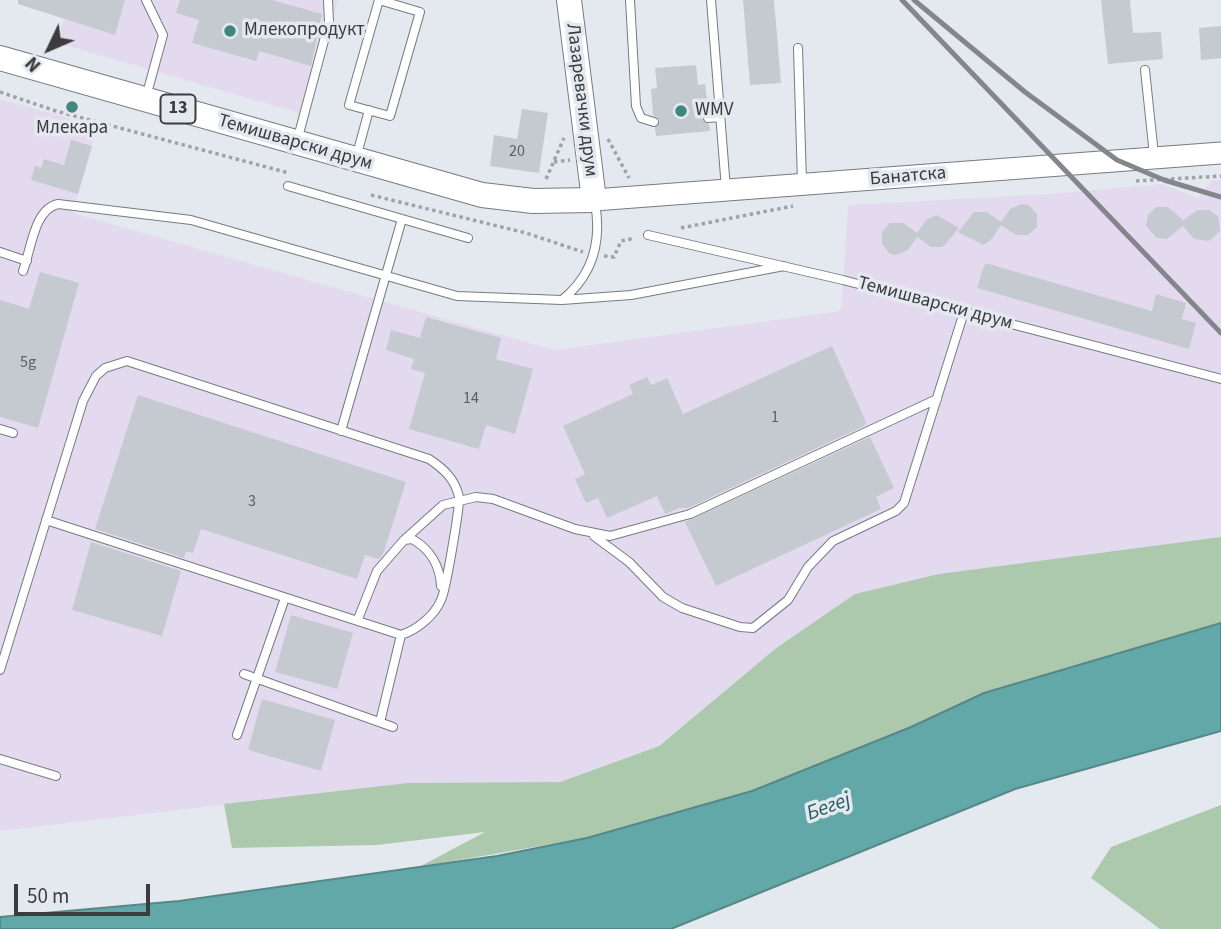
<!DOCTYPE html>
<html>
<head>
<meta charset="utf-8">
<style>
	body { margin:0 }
	#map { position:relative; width:1221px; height:929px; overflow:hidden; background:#e4e9f0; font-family:"Source Sans 3",sans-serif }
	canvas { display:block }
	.north { position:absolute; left:14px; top:14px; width:70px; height:70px; -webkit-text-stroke:5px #e4e9f0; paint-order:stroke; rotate:226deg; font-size:19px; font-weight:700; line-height:28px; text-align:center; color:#3a3c3e }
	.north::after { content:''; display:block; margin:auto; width:24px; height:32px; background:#3a3c3e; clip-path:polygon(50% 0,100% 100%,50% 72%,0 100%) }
	.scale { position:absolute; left:14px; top:884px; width:136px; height:32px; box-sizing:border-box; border:4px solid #3a3c3e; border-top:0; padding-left:9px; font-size:21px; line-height:24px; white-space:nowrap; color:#3a3c3e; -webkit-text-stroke:5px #e4e9f0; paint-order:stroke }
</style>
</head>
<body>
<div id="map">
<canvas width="1221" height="929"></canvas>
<div class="north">N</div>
<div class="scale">50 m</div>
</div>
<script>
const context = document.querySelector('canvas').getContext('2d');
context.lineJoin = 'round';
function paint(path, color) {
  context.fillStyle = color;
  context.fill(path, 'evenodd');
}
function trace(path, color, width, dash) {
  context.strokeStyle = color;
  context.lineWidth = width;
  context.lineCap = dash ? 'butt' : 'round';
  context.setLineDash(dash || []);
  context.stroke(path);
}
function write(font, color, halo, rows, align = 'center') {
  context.font = font + ' "Source Sans 3",sans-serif';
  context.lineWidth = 7;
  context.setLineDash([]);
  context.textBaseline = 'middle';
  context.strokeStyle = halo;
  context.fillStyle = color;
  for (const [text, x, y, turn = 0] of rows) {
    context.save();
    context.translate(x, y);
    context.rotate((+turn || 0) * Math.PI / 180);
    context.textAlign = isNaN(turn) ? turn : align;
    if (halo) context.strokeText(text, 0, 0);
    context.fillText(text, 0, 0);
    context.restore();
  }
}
paint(new Path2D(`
	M69,0H338L306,115L57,43Z
	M0,99L98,126L73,213L554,350L841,311L848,205L1050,194L1162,184L1198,198L1211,181L1221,180V537L939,574L775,649L658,746L560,782L408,783L0,831Z`), '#e4daef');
paint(new Path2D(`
	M1221,537V623L984,693L911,727L752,791L587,838L419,867L485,832L377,845L232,848L224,804L408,783L560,782L659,746L775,649L855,594L939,574Z
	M1221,805V929H1160L1091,878L1111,847Z`), '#adc9ad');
const water = new Path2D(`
	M1221,623V731L1015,789L671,929H0V917L179,901L497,856L587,838L752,791L911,727L984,693Z`);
paint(water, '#62a8a8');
trace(water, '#568888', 2);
paint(new Path2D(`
	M18,0H125L115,35L18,4Z
	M180,0H272L322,14L311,66L259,51L256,61L192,43L199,20L176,13Z
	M743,0H774L781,83L750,85Z
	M1101,0H1130L1133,33L1161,32L1163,59L1108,64Z
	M1221,26V58L1201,60L1199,28Z
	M696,65L698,85L705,84L708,111L702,119L709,124L710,131L656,136L655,128L660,121L653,115L651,89L657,88L655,68Z
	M522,109L548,113L539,173L490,166L494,135L517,139Z
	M71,140L92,146L78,194L31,180L35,166L41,168L44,159L64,165Z
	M1022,204L1029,205L1037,214V227L1028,235H1016L1001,225L992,239L983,245L958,232L974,212H987L1001,222L1011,208Z
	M1156,207H1168L1183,220L1198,210H1209L1218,216L1220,231L1209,241L1194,239L1183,226L1167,239L1157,238L1146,226L1148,215Z
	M937,215L959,228L943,247H931L917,237L908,250L897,255L890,254L882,244V232L890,223H903L917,233L926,220Z
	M985,263L1152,311L1156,294L1186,303L1182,319L1196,323L1189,349L977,288Z
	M40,272L79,283L38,428L0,417V300L29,309Z
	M426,317L501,338L496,359L533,369L515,434L486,425L479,449L409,429L425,373L411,369L414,359L386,350L391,330L420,338Z
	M832,346L866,422L864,426L688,508H679L665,514L657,496L607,518L598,498L586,503L575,479L585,474L563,426L633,394L629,385L647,377L651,385L667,378L683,414Z
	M138,395L406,482L383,554L379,559L365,555L357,579L201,529L193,553L186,551L184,558L95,529Z
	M870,437L894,488L876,497L881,509L716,586L685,522Z
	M91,542L181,571L162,636L72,610Z
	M291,615L353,633L337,689L275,672Z
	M262,699L335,720L321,771L248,750Z`), '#c4cad0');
const service = new Path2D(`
	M379,0L349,105L390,116L420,12L379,0
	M630,0L636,106L641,118L654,122
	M711,0L726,189
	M798,48L802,183
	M1145,70L1154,155
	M146,97L163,35L146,0
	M708,118L720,117
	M297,141L329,22L328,0
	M356,158L369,110
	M288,186L468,238
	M648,235L843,280L1221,379
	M0,252L27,261
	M23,271C31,250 34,209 58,204L191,220L457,296L562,300L631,295L784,266
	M562,300C593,275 602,242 595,203
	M0,429L13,433
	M341,431L402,219
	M594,536L629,562L663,597L682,608L740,627L753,628L788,600L808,567L833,541L896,511L904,503L964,312
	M404,540L412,539C430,549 440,566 441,586
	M358,619L377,571L404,540L443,505L476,497L493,499L575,529L610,536L690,514L937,399
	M0,670L83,401L96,376L105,368L127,361L429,459C444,469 455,479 459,497C460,506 446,590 441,600C435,615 417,630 401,635L46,520
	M244,674L393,727
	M380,722L401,635
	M237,735L285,598
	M0,759L56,776`);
const secondary = new Path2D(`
	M594,200L1221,153`);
const primary = new Path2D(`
	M0,58L482,195L533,201L594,200L569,0`);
trace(service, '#767b80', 10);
trace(secondary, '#767b80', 23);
trace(primary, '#767b80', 26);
trace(new Path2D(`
	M0,92L56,111L289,173
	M608,139L629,178
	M554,162L570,160
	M546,179L564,138
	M1136,181L1221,176
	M371,195L526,233L583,252
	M681,228L793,206
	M604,256L614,257L621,241L635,238`), '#9fa3a8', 3.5, [3.5, 3.5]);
trace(service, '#fff', 8);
trace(secondary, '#fff', 21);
trace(primary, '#fff', 24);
trace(new Path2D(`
	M902,0L1221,333
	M914,0L1025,92L1117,160L1164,180L1221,197`), '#83868a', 5);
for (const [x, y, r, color] of [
	[230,31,7,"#41877f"],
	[72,107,7,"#41877f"],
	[681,111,7,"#41877f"]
]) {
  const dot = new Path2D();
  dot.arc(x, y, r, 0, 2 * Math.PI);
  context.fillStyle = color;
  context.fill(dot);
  trace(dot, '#e4e9f0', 2.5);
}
write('16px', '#5c6062', null, [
	["20",517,152],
	["5g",28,363],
	["14",471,399],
	["1",775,418],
	["3",252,502]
]);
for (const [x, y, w] of [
	[178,109,35]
]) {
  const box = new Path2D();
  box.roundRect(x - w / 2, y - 14.5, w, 29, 5);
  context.fillStyle = '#e4e9f0';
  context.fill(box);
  trace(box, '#3a3c3e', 2);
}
write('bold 18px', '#3a3c3e', null, [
	["13",178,109]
]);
write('19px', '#3a3c3e', '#e4e9f0', [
	["Млекопродукт",244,31],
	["WMV",695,111],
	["Млекара",72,129,"center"]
], 'left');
write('19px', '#3a3c3e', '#e4e9f0', [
	["Лазаревачки друм",581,100,83],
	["Темишварски друм",295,143,16],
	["Банатска",908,177,-5],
	["Темишварски друм",935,304,15]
]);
write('italic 21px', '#235f5f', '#e4e9f0', [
	["Бегеј",829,808,-20]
]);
</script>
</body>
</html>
